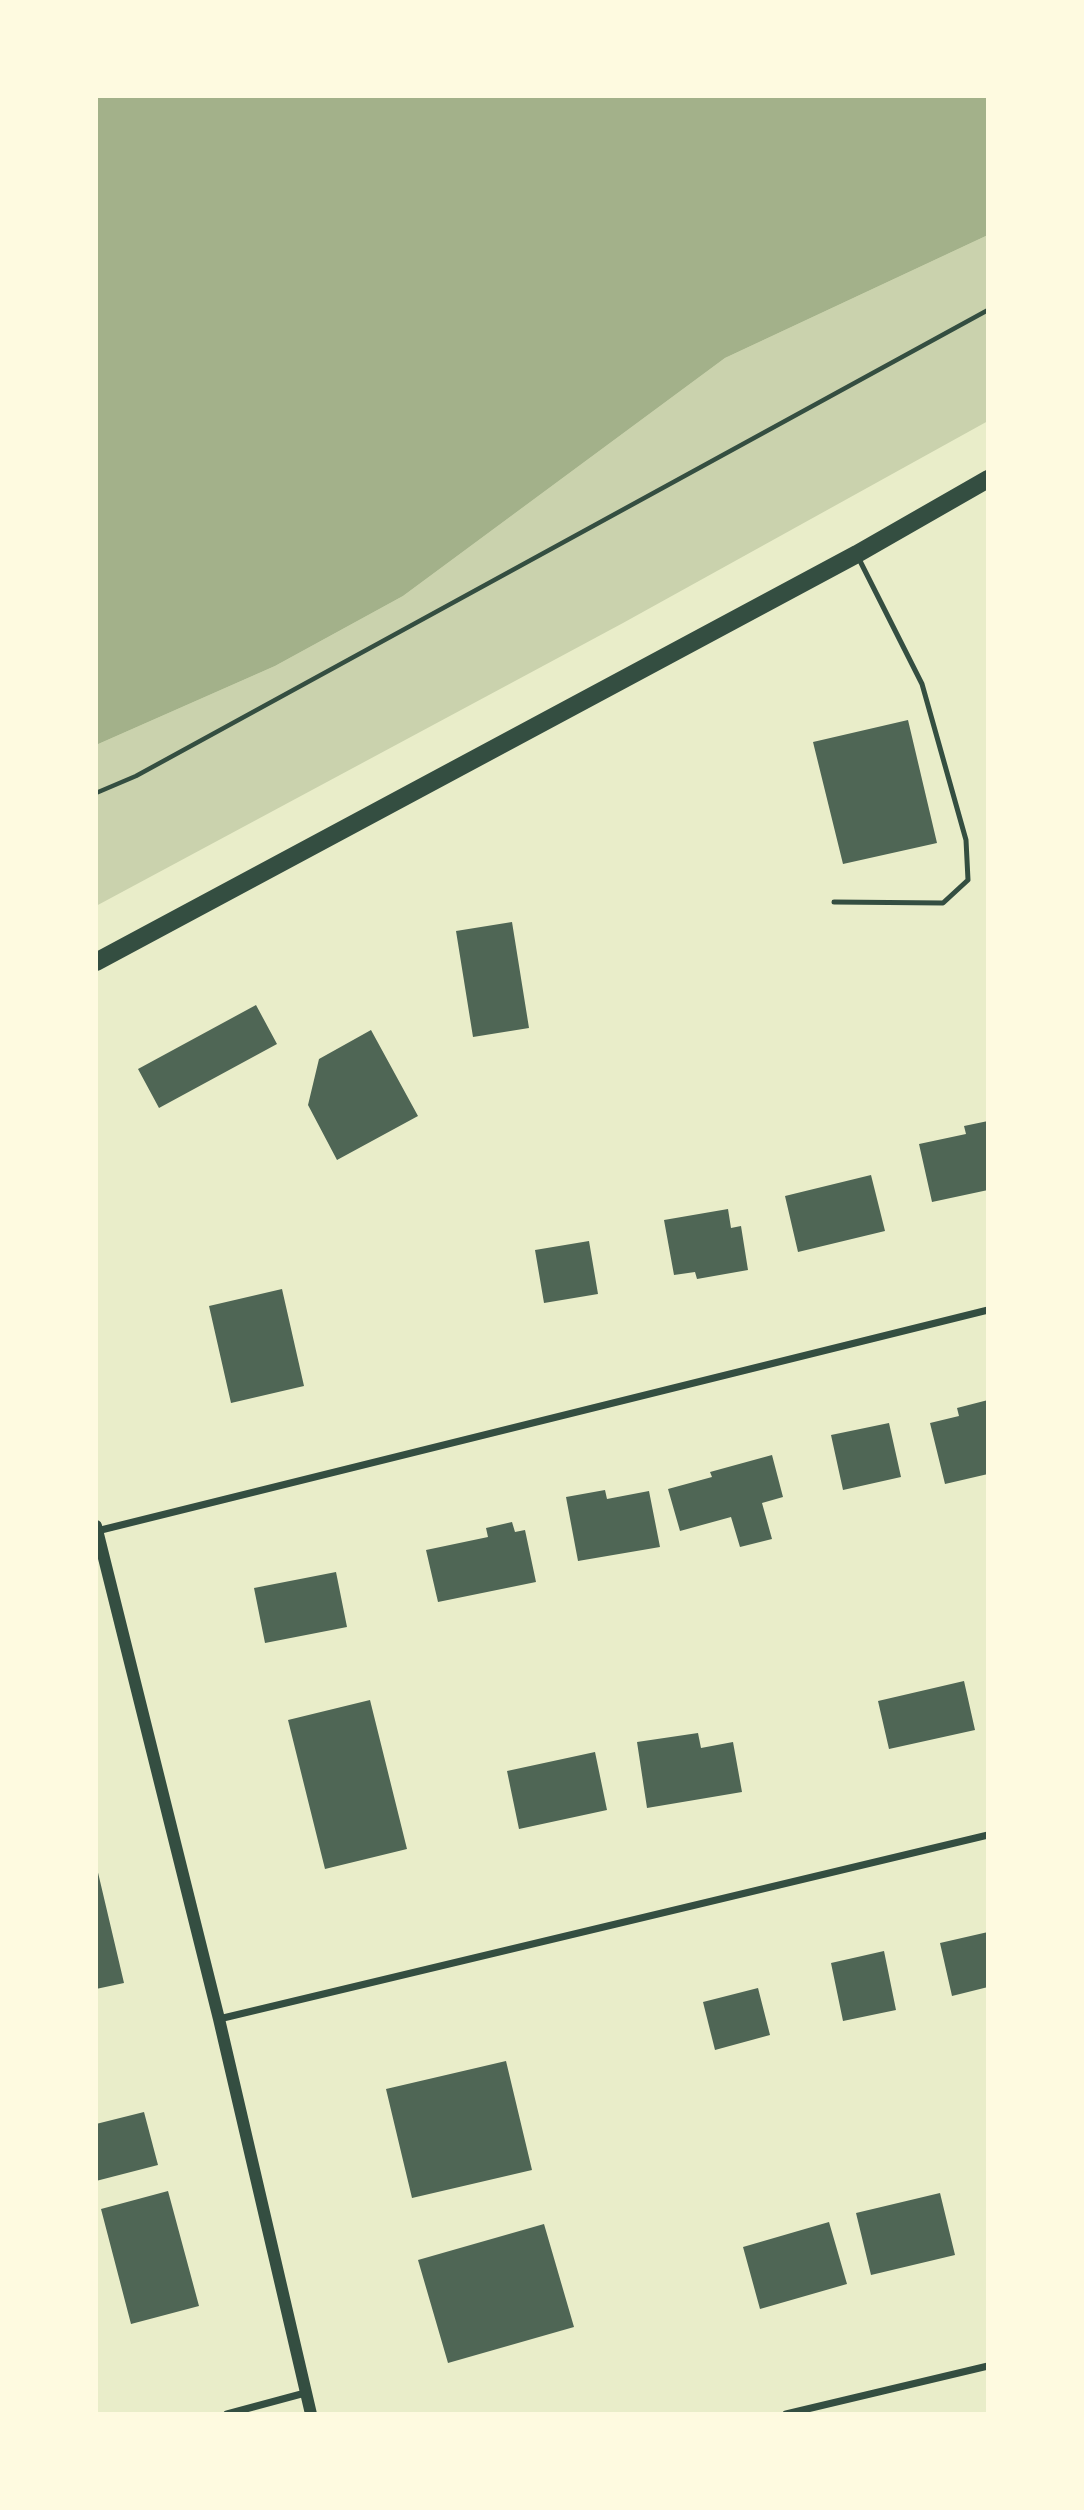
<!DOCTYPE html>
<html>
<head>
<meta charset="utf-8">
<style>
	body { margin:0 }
	#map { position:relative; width:1084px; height:2510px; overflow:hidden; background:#e9edc9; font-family:"Times New Roman",serif }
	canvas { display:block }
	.frame { position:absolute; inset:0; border:98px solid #fefae0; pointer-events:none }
</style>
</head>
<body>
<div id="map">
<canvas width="1084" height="2510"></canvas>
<div class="frame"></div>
</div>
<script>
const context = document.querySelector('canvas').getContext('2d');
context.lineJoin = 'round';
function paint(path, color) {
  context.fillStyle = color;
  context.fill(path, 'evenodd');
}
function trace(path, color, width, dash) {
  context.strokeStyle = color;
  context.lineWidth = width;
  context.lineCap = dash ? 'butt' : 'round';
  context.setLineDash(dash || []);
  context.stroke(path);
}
paint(new Path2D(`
	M988,235V421L623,623L96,906V745L275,666L403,596L725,358Z`), '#cad2ad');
paint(new Path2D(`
	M96,96H988V235L725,358L403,596L275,666L96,745Z`), '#a3b18a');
paint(new Path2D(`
	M908,720L937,843L843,864L813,742Z
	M512,922L529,1028L473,1037L456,931Z
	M256,1005L277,1044L159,1108L138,1069Z
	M371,1030L418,1116L337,1160L308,1105L319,1059Z
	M988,1121V1190L932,1202L919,1144L966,1134L964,1126Z
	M871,1175L885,1231L798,1252L785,1196Z
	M728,1209L731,1228L741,1226L748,1270L697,1279L695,1272L674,1275L664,1220Z
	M589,1241L598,1294L544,1303L535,1250Z
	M282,1289L304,1386L231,1403L209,1306Z
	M988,1400V1474L945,1484L930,1423L959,1416L957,1408Z
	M889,1423L901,1477L843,1490L831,1435Z
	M772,1455L783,1497L762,1503L772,1539L740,1547L731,1517L680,1531L668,1489L712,1477L710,1472Z
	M605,1490L607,1499L649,1491L660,1547L578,1561L566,1497Z
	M512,1522L515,1532L525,1530L536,1582L438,1602L426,1550L488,1537L486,1528Z
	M336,1572L347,1627L265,1643L254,1588Z
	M964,1681L975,1730L889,1749L878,1701Z
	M370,1700L407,1849L325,1869L288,1720Z
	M698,1733L701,1748L733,1742L742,1792L647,1808L637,1742Z
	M595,1752L607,1810L519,1829L507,1771Z
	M96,1864L124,1983L96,1989Z
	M988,1932V1987L952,1996L940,1943Z
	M884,1951L896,2010L843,2021L831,1963Z
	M758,1988L770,2035L715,2050L703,2002Z
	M506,2061L532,2170L412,2198L386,2089Z
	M144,2112L158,2165L96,2181V2124Z
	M168,2191L199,2306L131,2324L101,2209Z
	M940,2193L955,2255L871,2275L856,2213Z
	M829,2222L847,2284L760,2309L743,2247Z
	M544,2224L574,2327L448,2363L418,2260Z`), '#4f6655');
trace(new Path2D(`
	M96,793L136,776L988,310`), '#344e41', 4.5);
trace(new Path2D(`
	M834,902L943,903L968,880L966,840L922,684L858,557`), '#344e41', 5);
trace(new Path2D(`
	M97,1531L988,1310
	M219,2019L988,1835
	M227,2414L305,2393
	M786,2414L988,2366`), '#344e41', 7);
trace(new Path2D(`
	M96,1526L219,2019L311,2414`), '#344e41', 12);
trace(new Path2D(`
	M96,962L857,554L988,479`), '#344e41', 18);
</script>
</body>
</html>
